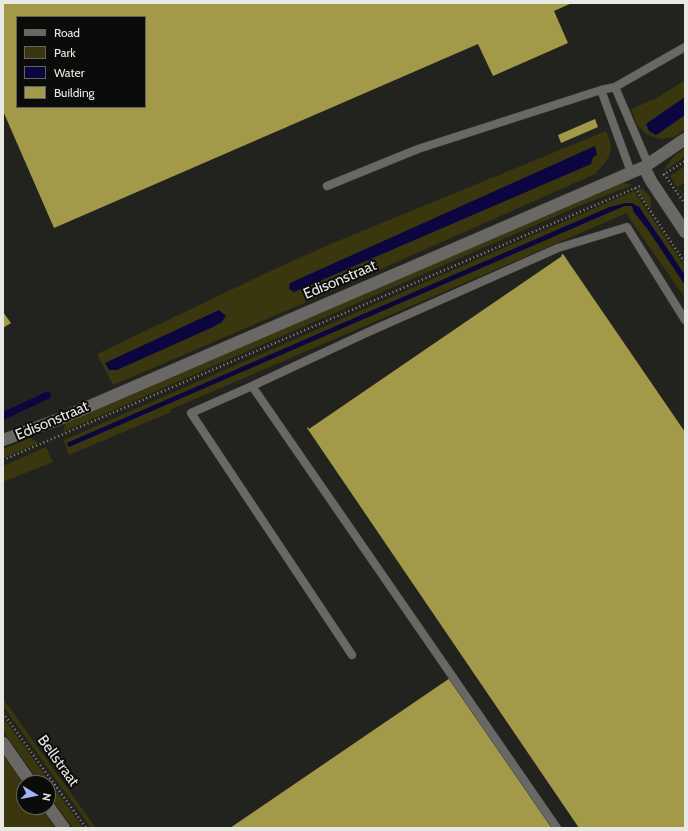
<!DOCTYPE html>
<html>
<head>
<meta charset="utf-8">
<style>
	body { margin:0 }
	#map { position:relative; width:688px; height:831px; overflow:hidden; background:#22221e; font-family:Cabin,sans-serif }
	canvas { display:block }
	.frame { position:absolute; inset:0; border:4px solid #e8e8e5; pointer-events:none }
	.legend { position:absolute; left:16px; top:16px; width:130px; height:92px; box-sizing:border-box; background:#0b0b0a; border:1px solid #636362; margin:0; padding:5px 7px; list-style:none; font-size:12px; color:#e8e8e5 }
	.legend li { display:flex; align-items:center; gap:8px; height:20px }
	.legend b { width:20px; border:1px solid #636362 }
	.north { position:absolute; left:16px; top:775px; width:40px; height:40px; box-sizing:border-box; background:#0b0b0a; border:1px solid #636362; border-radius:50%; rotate:100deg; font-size:11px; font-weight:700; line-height:16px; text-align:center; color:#e8e8e5 }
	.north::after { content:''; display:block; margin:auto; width:14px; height:18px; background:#a2b2fd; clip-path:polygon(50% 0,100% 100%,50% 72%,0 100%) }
</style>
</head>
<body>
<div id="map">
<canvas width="688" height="831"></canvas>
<div class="frame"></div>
<ul class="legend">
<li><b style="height:5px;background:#696864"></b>Road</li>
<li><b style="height:11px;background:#3a360d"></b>Park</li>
<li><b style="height:11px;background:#0b0640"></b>Water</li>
<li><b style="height:11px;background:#a29a49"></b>Building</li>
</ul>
<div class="north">N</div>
</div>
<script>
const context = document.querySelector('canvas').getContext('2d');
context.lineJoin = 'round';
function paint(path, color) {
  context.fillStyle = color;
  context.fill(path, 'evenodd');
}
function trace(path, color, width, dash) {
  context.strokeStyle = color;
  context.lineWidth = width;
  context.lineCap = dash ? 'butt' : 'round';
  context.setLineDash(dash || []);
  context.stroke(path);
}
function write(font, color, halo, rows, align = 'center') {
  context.font = font + ' Cabin,sans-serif';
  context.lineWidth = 4;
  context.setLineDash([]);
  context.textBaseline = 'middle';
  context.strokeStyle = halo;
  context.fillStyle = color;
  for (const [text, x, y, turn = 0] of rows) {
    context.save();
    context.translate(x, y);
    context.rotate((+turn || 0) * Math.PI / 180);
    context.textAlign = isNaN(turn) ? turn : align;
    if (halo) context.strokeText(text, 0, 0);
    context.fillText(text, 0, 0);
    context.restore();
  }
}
paint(new Path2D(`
	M685,80V97L646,124L656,135L685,115V130L674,137L661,139L648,135L637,125L631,109L657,98Z
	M606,131C608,136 611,142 611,147C611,158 602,166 595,174L318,297L113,385L97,354L268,272L333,243Z
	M685,148V157L664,171C668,161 676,154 685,148Z
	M685,166V182L678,187L685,197V199L670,176Z
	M623,183L633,185L579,206L63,432L66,422L616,184Z
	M639,188C648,192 654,198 650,208L637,189Z
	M634,191L685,267V275L639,207C626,201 623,204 610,207L67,443L68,447L624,206H632L634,212L649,231L685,285V298L629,218L627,213L170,410L171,412L69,455L64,440Z
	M30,438L39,443L3,458V449Z
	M46,447L53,462L3,482V466Z
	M3,699L96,828H91L3,706Z
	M3,717L83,828H73L48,794V783H40L3,731Z
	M3,755L24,784V807H40L55,828H3Z`), '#3a360d');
paint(new Path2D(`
	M685,97V115L656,135L649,131L646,124Z
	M595,146L597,155L593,157L591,164L294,292L289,289L290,283Z
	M627,203H632L639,207L685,275V285L649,231L634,212L632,206H624L69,447L67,443L610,207Z
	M219,310L226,316L222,322L213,327L117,370H109L105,363Z
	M46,392H50L51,395L50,398L3,420V412Z`), '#0b0640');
paint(new Path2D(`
	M3,3H572L554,11L568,43L493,76L478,44L54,228L3,111ZM17,17H145V107H17Z
	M595,119L598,127L561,143L558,135Z
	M563,254L685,432V828H579L307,428L308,427L309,429L562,256L561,255Z
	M3,312L11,323L3,328Z
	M450,678L552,828H230Z`), '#a29a49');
const lane = new Path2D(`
	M615,87L648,164
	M601,90L631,172
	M327,186L418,149L601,90L615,87L685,47
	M252,386L366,333L558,248L627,227L685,320
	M352,655L191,413L252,386L557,828`);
const street = new Path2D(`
	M644,167L651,181L685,232
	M3,440L62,418L644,167L685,139
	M3,743L31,783
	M48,806L64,828`);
trace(lane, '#3c3c39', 9);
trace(street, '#3c3c39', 13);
trace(new Path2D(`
	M664,174L685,204
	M663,175L685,161
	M635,188L685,263
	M3,460L640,186
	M3,713L86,828`), '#8e8e8b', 2.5, [1, 3]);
trace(lane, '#696864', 8);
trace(street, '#696864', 12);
write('15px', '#e8e8e5', '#0b0b0a', [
	["Edisonstraat",340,280,-23],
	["Edisonstraat",52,421,-23],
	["Bellstraat",58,761,54]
]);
</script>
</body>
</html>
